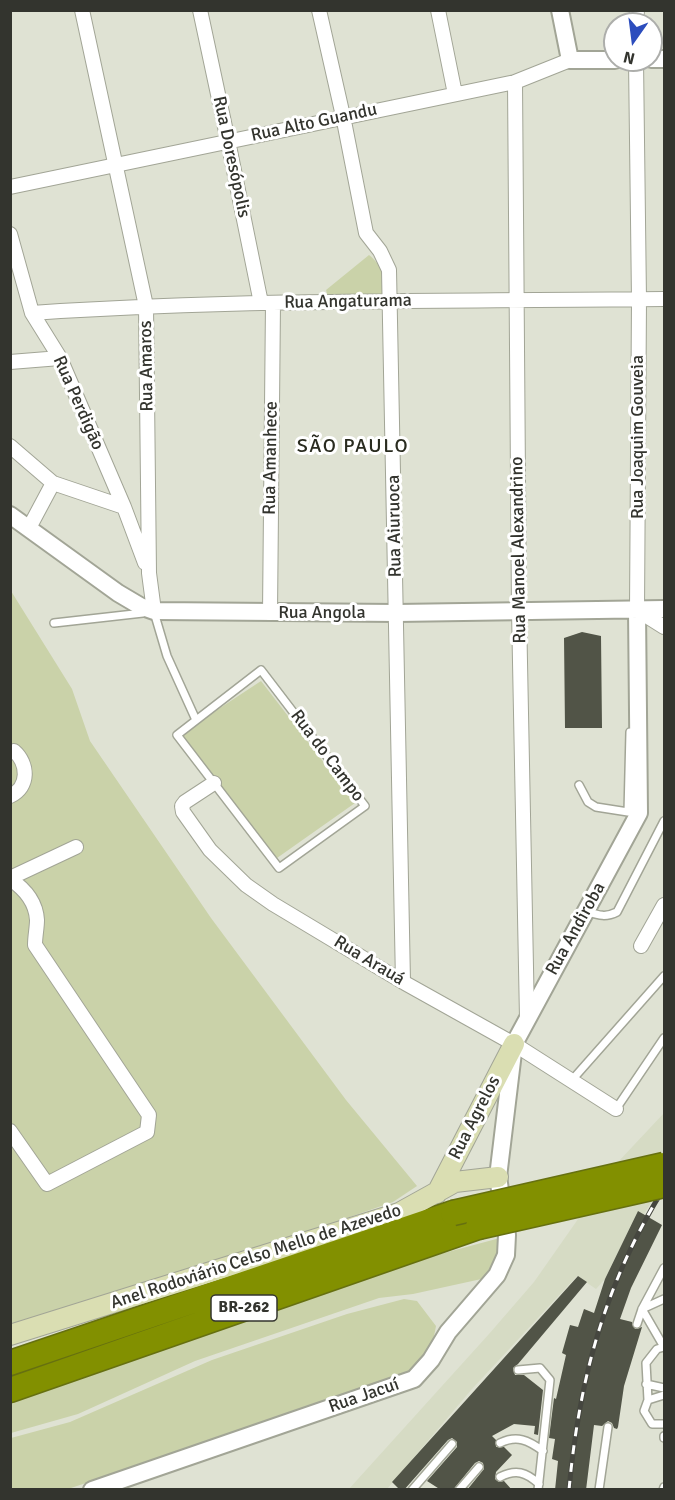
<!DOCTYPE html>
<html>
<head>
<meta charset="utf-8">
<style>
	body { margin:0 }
	#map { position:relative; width:675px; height:1500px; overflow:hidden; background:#dfe2d3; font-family:Signika,sans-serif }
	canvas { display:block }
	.frame { position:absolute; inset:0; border:12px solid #33342e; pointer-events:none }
	.north { position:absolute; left:603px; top:12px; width:60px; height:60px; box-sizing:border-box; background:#fff; border:2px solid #adaeab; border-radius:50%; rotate:194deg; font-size:16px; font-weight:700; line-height:24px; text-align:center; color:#33342e }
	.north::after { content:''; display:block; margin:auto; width:21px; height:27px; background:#2c4dbd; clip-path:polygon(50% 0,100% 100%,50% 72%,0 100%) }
</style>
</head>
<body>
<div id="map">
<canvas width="675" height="1500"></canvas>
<div class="frame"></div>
<div class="north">N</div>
</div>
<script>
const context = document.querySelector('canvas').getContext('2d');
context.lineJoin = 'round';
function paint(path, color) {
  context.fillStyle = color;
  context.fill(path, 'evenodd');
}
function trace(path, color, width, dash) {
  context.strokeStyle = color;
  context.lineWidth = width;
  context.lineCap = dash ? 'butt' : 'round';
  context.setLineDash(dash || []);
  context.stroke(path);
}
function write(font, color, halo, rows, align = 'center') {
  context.font = font + ' Signika,sans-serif';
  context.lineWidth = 6;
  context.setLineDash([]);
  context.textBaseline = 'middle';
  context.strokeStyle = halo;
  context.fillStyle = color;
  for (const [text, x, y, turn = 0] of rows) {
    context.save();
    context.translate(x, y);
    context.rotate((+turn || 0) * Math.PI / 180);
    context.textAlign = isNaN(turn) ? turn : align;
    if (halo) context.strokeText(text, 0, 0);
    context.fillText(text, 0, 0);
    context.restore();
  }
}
paint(new Path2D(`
	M664,1113V1182L644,1214L638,1211L605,1279L596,1289L577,1276L472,1389L387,1489L348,1490L489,1334L534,1282L618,1162Z`), '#d6dbc4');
paint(new Path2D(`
	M369,255C383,266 386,280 382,296L328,297L326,290Z
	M11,591L72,689L90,741L211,918L346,1100L417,1186L393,1202L275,1243L11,1328Z
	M261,681L355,803L277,858L179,735Z
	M500,1238L501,1250L486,1278L413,1294L379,1298L195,1361L78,1414L11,1433V1398L347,1279Z
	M404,1299L417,1301L436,1326C431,1356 423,1362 397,1379L68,1489L11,1490V1438L70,1422L212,1360L347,1314Z`), '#cad2a9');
paint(new Path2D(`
	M582,632L601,636L602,728H565L564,638Z
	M638,1211L662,1225L631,1288L620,1319L632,1322L635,1329L642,1327L624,1386L618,1427L617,1429L614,1428L612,1423L608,1421L602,1426L594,1425L586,1490H555L558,1461L552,1459L555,1439L549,1438L554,1398L556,1399L566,1355L562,1353L570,1325L578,1327L584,1309L594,1313L605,1279Z
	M578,1276L587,1282L518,1364L513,1368L515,1375H524L543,1390L538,1435L534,1434L535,1426L514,1424L492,1436L496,1440V1447H504L512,1455L496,1472L495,1479L499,1482L504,1481L512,1490H467L484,1469L483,1463L479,1461L475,1463L453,1490H441L427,1481L457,1447V1442L452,1438L448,1440L404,1490H400L392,1482Z`), '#515447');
const service = new Path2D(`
	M154,612L167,656L196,720
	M54,623L143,613
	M261,670L365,806L279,868L177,735Z
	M630,732L628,812L639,813
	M579,785L588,802L596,807L628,812
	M585,911C598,915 605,918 617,912L664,821
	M572,1080L664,976
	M616,1109L664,1038
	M642,1309L664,1347
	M642,1309L664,1299
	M637,1324L642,1309L664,1268
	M664,1347L657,1349L646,1363L648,1400L644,1411L652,1424H664
	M518,1370L540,1368L550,1380L538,1490
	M646,1384L664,1388
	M648,1400L664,1395
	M664,1436V1438
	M500,1443C517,1435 528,1440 543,1451
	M500,1477C516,1469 526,1472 539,1484
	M412,1490L452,1444
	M459,1490L479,1467
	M599,1490L608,1427
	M663,1490L664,1487`);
const minor = new Path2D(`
	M82,10L146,306L149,573L154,611
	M200,10L228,141L261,303
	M319,10L343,116L366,233L380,251L389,270L403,982
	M438,10L455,94
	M636,24L637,10
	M636,60L639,300L637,610L664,627
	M515,82L519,611L527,1018
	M10,187L515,82L570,60
	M10,234L32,313L60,358L124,507L145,563
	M32,313C242,299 453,301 664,299
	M10,362L60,358
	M10,446L53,483L124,507
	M29,528L53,483
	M270,613L273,303
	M214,783L185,802L182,806L183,812L210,850L246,885L273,904L403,982L514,1044L616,1109
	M10,796C30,787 28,763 14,751
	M10,878L76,847
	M10,879C25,889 36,902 37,920C37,928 35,936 35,945L149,1115L147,1132L47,1184L10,1131
	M641,946L664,905`);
const tertiary = new Path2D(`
	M560,10L570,60H615
	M651,59H664
	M10,515L118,593L140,606L154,611L397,613L664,609
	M92,1490L414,1379L431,1360L448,1332L497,1275L506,1255L507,1235L498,1177L514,1044L639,813L637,610`);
const secondary = new Path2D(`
	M437,1193L514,1044
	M10,1335L399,1213L455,1182L498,1177`);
const motorway = new Path2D(`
	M10,1363L453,1213
	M10,1390L478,1227`);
trace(service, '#a2a596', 10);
trace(minor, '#a2a596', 16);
trace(tertiary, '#a2a596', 20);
trace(secondary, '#a2a596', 22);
trace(motorway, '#667010', 27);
trace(service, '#fff', 7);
trace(minor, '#fff', 14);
trace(tertiary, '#fff', 16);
trace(secondary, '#dadeb2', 20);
trace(motorway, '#829000', 24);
const rail = new Path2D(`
	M569,1490C579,1379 605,1283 664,1188`);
trace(rail, '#45463f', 5);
trace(rail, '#fff', 3, [9]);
const motorwayBridge = new Path2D(`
	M453,1213L664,1165
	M478,1227L664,1185`);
trace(motorwayBridge, '#667010', 27, []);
trace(motorwayBridge, '#829000', 24);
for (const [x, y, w] of [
	[244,1308,66]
]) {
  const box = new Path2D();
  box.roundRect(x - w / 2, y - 13, w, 26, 4.5);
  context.fillStyle = '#fff';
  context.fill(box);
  trace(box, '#33342e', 1.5);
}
write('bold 16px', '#33342e', null, [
	["BR-262",244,1308]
]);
write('18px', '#33342e', '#fff', [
	["Rua Alto Guandu",314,123,-12],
	["Rua Doresópolis",231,157,78],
	["Rua Angaturama",348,302,-1],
	["Rua Amaros",147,366,-91],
	["Rua Perdigão",78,403,66],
	["Rua Joaquim Gouveia",638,437,-90],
	["Rua Amanhece",271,458,-89],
	["Rua Aiuruoca",395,526,-91],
	["Rua Manoel Alexandrino",519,550,-91],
	["Rua Angola",322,613],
	["Rua do Campo",327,756,53],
	["Rua Andiroba",576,929,-61],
	["Rua Arauá",369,961,31],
	["Rua Agrelos",475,1118,-63],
	["Anel Rodoviário Celso Mello de Azevedo",256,1257,-18],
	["Rua Jacuí",364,1396,-19]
]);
context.letterSpacing = '1.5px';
write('20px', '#292b1f', '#fff', [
	["SÃO PAULO",353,447]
]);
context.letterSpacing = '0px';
</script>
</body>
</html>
